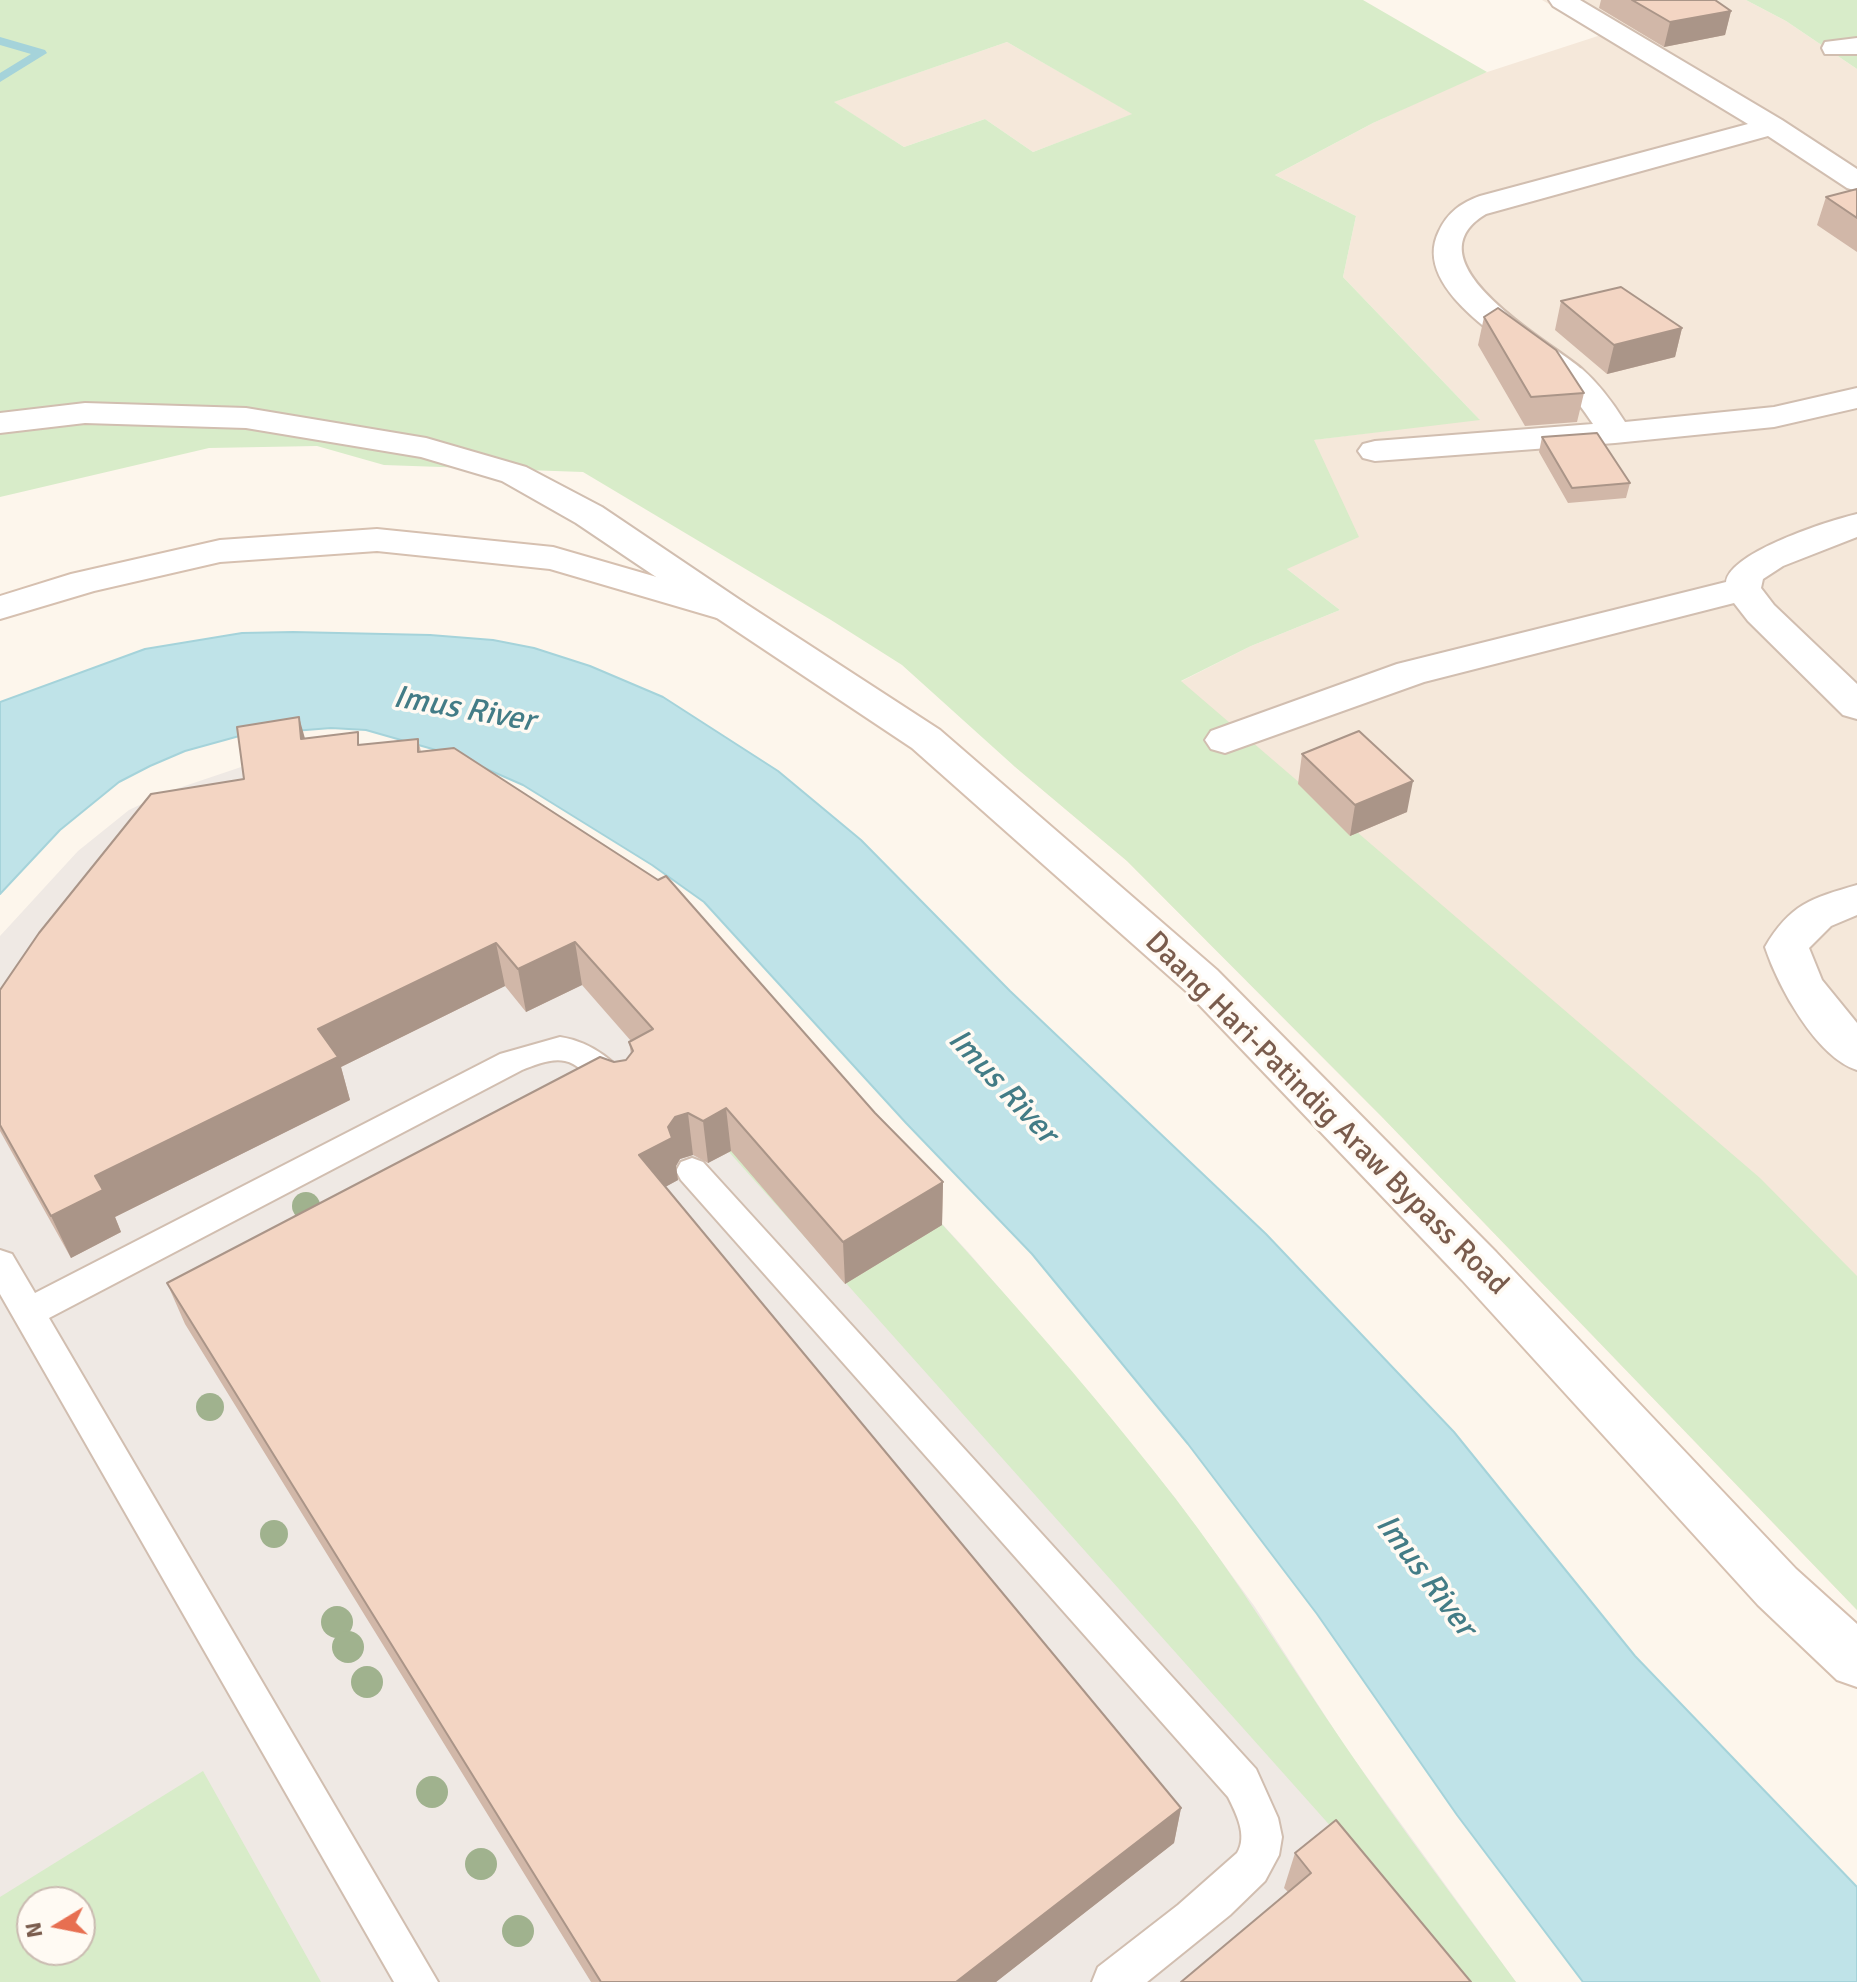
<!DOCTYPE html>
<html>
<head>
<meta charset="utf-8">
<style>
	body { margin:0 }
	#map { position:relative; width:1857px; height:1982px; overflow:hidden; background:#fdf6ec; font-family:Signika,sans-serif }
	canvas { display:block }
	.north { position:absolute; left:16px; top:1886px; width:80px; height:80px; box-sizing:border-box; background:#fffaf3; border:2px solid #cabbb1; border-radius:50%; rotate:260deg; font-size:22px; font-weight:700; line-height:32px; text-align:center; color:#7a5c4d }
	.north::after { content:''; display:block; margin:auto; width:28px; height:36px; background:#e76f51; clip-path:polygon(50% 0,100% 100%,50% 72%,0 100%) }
</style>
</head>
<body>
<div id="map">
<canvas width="1857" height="1982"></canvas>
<div class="north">N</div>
</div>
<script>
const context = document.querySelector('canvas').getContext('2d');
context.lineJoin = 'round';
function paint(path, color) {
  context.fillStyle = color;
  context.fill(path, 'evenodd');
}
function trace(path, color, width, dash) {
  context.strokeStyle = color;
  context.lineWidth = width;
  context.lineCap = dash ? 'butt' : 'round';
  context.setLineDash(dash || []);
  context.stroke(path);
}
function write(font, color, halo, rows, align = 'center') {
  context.font = font + ' Signika,sans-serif';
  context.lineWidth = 7;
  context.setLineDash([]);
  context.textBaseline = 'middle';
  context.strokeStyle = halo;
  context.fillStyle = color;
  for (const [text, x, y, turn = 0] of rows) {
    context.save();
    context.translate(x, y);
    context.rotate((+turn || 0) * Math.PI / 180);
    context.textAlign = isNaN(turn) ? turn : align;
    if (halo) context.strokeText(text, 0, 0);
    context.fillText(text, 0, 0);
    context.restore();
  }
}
paint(new Path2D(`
	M1542,0H1746L1786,21L1857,69V1610L1383,1118L1127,861L1014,766L1251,646L1340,610L1287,569L1313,440L1479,419L1343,277L1356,216L1275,175L1373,123L1472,77L1601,35Z
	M1007,42L1133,114L1033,152L985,119L904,147L833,102Z`), '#f5e8da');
paint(new Path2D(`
	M247,765L826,1098L969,1253L1096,1400L1176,1499L1255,1607L1346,1748L1516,1982H0V936L78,851L129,810L167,792ZM32,1902H80V1950H32Z`), '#efe9e4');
paint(new Path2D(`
	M0,0H1363L1487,72L1373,123L1275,175L1356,216L1343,277L1480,420L1314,440L1359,537L1287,569L1340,610L1251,646L1181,681L1760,1178L1857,1276V1610L1383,1118L1127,861L1014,766L902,665L831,620L583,472L384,465L317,446L209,448L0,497ZM1007,42L1132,114L1033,152L985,119L904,147L834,102Z
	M1746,0H1857V69L1786,21Z
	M826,1098C946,1228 1067,1358 1175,1498C1237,1578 1289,1664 1346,1747C1400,1827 1459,1904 1516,1982H1429L1367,1867L729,1152Z
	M203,1771L321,1982H0V1897ZM32,1902H80V1950H32Z`), '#d8ecc9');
const water = new Path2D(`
	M293,632L430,635L493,640L534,648L590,666L663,697L778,771L861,840L1010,991L1266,1234L1454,1432L1635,1656L1857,1887V1982H1583L1457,1815L1317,1614L1188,1444L1032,1254L906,1123L704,902L652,865L523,785L457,756L366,730L331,728L243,735L185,751L150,766L119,782L60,830L0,894V702L145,649L242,633Z`);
paint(water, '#bfe3e8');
trace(water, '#a5d3da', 2);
paint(new Path2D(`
	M0,37L45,50L47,53L0,82V73L31,54L0,45Z`), '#a5d3da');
const lane = new Path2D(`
	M560,1037C592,1042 620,1063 636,1091L631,1099C599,1109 593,1067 565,1061C551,1058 535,1065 522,1070L49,1318L438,1982H394L0,1294V1250L12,1254L35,1293L500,1054Z
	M692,1158L703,1162L1256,1769L1278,1818L1282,1837L1279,1855L1265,1881L1230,1915L1147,1982H1092L1098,1967L1178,1905L1237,1853C1248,1836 1236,1813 1228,1797L681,1180L676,1171L681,1162Z`);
const street = new Path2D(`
	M1549,0H1580L1782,120L1857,169V191L1847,188L1768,136L1486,214C1405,262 1551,342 1582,369C1599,384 1613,403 1625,422L1774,407L1857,388V408L1774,427L1615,443L1375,461L1363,458L1358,451L1363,444L1375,441L1593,424C1583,409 1572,394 1558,382C1521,349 1408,292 1439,231C1448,212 1461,203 1480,196L1748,124L1553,6Z
	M1857,38V54H1825L1822,48L1825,42Z
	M85,403L246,408L426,438L526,467L602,507L743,602L749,610L743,618L730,621L717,618L576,523L502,481L421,457L246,428L85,423L0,433V413Z
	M1857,514V537L1783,566L1763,579L1761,588L1774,605L1857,684V719L1843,715L1748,621L1734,603L1424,682L1225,753L1211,749L1205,740L1211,731L1397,664L1726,582C1730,552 1828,521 1857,514Z
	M1857,885V915L1831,926L1809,948L1822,980L1857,1023V1070C1816,1057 1778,986 1765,947C1790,904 1812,898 1857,885Z`);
const secondary = new Path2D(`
	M377,529L553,547L743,602L940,730L1217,970L1496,1252L1796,1569L1857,1624V1687L1837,1680L1758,1605L1462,1280L1187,992L912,748L717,618L550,569L377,551L220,562L94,591L0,619V596L71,574L220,540Z`);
trace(lane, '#d1beb0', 4);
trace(street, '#d1beb0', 4);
trace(secondary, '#d6c0b0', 4);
paint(lane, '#fff');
paint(street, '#fff');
paint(secondary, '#fff');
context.fillStyle = '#a0b28e';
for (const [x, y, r] of [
	[306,1206,14],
	[210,1407,14],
	[274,1534,14],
	[337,1622,16],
	[348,1647,16],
	[367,1682,16],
	[432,1792,16],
	[481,1864,16],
	[518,1931,16]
]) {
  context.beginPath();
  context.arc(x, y, r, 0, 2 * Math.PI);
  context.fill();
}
paint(new Path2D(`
	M1601,0H1715L1731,11L1725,35L1664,47L1599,8Z
	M1857,189V252L1817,225L1826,197Z
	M1561,301L1682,328L1675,357L1607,374L1555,330Z
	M1484,317L1584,393L1577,422L1525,426L1478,345Z
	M1542,437L1630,483L1626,498L1568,503L1539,452Z
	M305,738L361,745L418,739L421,752L875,1113L943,1182L942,1225L845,1284L731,1151L708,1163L693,1155L680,1159L676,1166L678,1180L665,1187L1181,1808L1174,1843L996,1982H591L185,1324L167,1283L614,1062L626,1060L631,1054L629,1042L631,1041L582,985L526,1012L505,986L341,1067L350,1100L115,1217L121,1232L71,1258L0,1131V990Z
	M1302,754L1407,812L1350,836L1298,784Z
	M1295,1853L1471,1982L1288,1892L1284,1888Z`), '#d1b7a8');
paint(new Path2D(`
	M1731,11L1725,35L1664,47L1670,22Z
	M1682,328L1675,357L1607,374L1614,345Z
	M299,717L311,760L301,739Z
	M1413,781L1407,812L1350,836L1355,805Z
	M575,942L582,985L526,1012L518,969Z
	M496,943L505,986L341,1067L350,1100L115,1217L121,1232L71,1258L51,1216L95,1176L318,1029Z
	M726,1108L731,1151L708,1163L703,1121Z
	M688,1113L693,1155L680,1159L676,1166L678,1180L645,1198L639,1155L668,1127L675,1117Z
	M943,1182L942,1225L845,1284L843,1242Z
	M1181,1808L1174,1843L996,1982H956Z`), '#aa9588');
const building = new Path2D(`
	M1632,0H1715L1731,11L1670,22Z
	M1857,189V218L1826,197Z
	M1621,287L1682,328L1614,345L1561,301Z
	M1498,308L1556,350L1584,393L1531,397L1484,317Z
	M1597,433L1630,483L1572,488L1542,437Z
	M299,717L301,739L358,732V745L418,739V752L454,748L658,880L666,876L875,1113L943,1182L843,1242L726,1108L703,1121L688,1113L675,1117L668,1127L672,1138L639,1155L1181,1808L956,1982H601L167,1283L600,1057L614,1062L626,1060L633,1051L629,1042L653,1029L575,942L518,969L496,943L318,1029L338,1057L95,1176L103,1190L51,1216L0,1125V990L39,933L151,794L244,779L237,727Z
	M1359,731L1413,781L1355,805L1302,754Z
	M1336,1820L1471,1982H1181L1311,1873L1295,1853Z`);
paint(building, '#f3d5c3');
trace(building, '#aa9588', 2);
write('30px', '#7a5c4d', '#fffaf3', [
	["Daang Hari-Patindig Araw Bypass Road",1326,1114,45]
]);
write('italic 32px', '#437c86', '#fffaf3', [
	["Imus River",464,710,10],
	["Imus River",1002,1087,47],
	["Imus River",1425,1576,53]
]);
</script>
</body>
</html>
